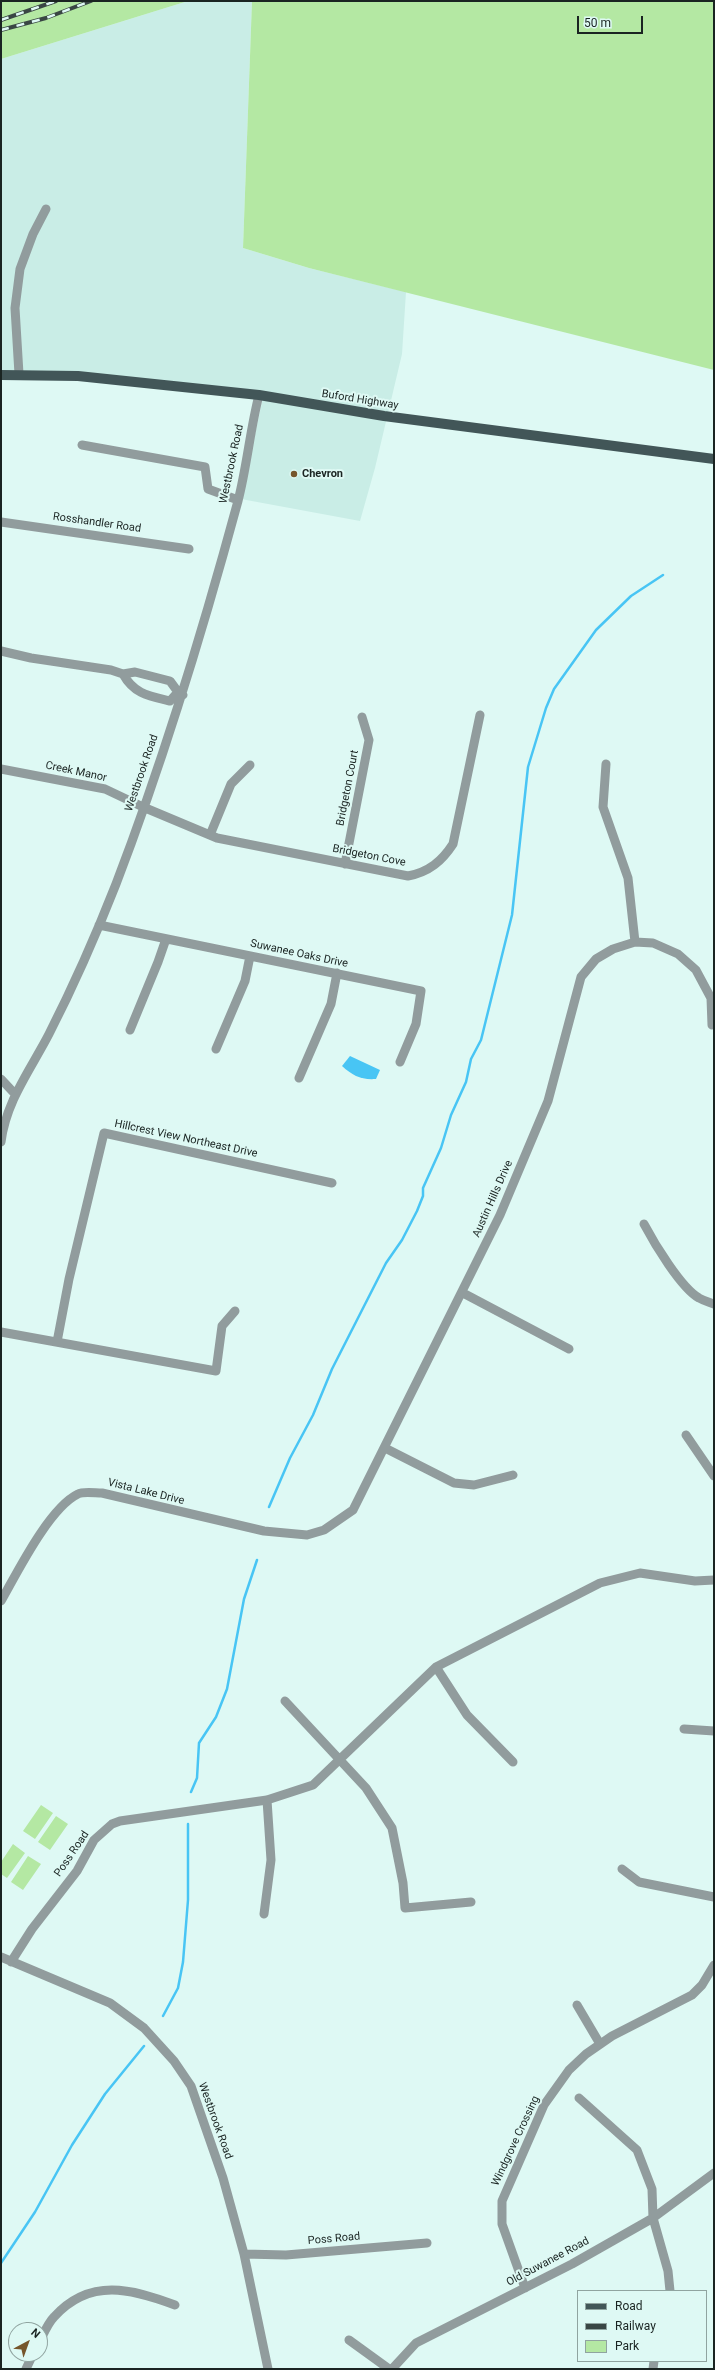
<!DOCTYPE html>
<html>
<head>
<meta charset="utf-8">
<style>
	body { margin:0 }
	#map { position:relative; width:715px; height:2370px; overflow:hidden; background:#def9f4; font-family:Roboto,sans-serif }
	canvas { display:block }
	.frame { position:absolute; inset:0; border:2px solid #1a2422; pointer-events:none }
	.legend { position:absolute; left:577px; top:2290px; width:130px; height:72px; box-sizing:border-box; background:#def9f4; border:1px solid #90a4a0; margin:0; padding:5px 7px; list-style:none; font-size:12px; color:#1a2422 }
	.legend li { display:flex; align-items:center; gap:8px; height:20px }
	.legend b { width:20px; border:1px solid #90a4a0 }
	.north { position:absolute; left:8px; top:2322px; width:40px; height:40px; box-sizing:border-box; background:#def9f4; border:1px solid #90a4a0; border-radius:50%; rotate:41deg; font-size:11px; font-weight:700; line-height:16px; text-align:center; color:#1a2422 }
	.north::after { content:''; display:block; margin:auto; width:14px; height:18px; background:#76562c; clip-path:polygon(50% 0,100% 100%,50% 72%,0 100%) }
	.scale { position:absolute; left:577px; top:16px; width:66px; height:18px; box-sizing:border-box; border:2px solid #1a2422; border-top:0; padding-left:5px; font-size:12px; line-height:14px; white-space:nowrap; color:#1a2422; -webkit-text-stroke:3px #def9f4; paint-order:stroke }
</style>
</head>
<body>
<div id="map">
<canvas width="715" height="2370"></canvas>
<div class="frame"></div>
<ul class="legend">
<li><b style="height:5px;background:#425658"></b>Road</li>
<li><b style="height:5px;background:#394644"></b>Railway</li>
<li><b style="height:11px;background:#b4e8a3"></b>Park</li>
</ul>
<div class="north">N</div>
<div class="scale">50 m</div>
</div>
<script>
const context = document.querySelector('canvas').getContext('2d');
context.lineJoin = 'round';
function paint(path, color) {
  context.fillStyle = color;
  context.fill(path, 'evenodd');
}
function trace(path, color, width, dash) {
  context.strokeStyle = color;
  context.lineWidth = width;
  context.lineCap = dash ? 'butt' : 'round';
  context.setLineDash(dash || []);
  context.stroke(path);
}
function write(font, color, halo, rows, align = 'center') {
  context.font = font + ' Roboto,sans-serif';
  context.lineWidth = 4;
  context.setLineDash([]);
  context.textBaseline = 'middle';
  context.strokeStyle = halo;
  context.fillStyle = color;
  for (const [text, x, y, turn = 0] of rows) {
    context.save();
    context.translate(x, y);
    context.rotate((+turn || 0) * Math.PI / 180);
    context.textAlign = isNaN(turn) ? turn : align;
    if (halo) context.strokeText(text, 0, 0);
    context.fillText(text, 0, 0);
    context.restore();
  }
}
paint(new Path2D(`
	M188,1H252L243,248L309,268L406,292L402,354L375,468L360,521L241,499L264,393L1,373V59Z`), '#c9ede6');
paint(new Path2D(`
	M1,1H188L1,59Z
	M252,1H714V370L309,268L243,248Z
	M41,1805L53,1813L35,1839L23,1831Z
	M56,1816L68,1824L50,1850L38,1842Z
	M13,1844L25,1853L7,1878L1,1874V1862Z
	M28,1856L41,1864L23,1890L11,1882Z`), '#b4e8a3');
paint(new Path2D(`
	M350,1056L380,1070L376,1079C361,1080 353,1076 342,1066Z`), '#48c5f4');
trace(new Path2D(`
	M269,1507L290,1458L313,1415L332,1369L386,1263L402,1240L417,1211L423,1196V1188L441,1148L451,1115L466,1082L471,1059L481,1040L512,915L528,767L546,708L554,689L596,630L631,596L663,575
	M191,1792L197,1778L199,1743L216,1717L227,1689L244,1599L257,1560
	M163,2016L178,1988L183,1962L188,1900V1824
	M1,2263L35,2212L72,2145L105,2094L144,2046`), '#48c5f4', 2.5);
trace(new Path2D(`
	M19,374L15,308L20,269L33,234L46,209
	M82,445L205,467L208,489L238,500
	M1,522L189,549
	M1,651L31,658L111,670L123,674L135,672L170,681L178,692L183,695
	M123,674C134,694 149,696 170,701L178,692
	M606,764L603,807L628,878L635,942
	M1,769L105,789L143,807L217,838L408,876C429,872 442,861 453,844L480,715
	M210,835L231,784L250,765
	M345,864L369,740L362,717
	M99,925L421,991L416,1024L400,1062
	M130,1030L158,962L166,939
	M216,1049L245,981L250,956
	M299,1078L331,1004L337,973
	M1,1079L15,1094
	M1,1142C6,1101 31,1069 49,1034C74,985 96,935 116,884C164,759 203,630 238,501C247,466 250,430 259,395
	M644,1224C654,1243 681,1288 699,1298C704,1301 709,1302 714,1304
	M463,1293L569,1349
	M1,1332L216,1371L222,1326L235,1311
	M57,1342L69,1279L104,1133L332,1183
	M686,1435L714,1476
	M385,1448L454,1483L474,1485L513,1475
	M1,1601C17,1573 49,1508 78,1494C83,1491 95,1493 102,1493L264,1531L307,1535L324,1530L353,1510L500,1215L548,1101L581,977L596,959L613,949L635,942L653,943L678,954L696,970L711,998L712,1025
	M436,1667L467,1715L513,1762
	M285,1701L366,1788L392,1828L403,1883L405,1908L471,1902
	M684,1729L714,1731
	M622,1869L639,1882L714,1897
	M264,1914L271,1860L267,1800
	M1,1957L110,2003L144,2028L174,2061L191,2086L223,2178L244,2254L268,2369
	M11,1962L32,1929L77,1871L94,1840L112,1824L120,1821L267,1800L313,1785L436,1667L600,1583L640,1573L695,1581L714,1580
	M577,2005L600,2044
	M579,2098L637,2150L652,2189L653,2218L668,2271L670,2291
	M244,2254L286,2255L427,2243
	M525,2288L502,2224V2201L544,2105L569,2070L586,2054L612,2036L692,1995L702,1985L714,1965
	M349,2340L389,2369
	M40,2341C44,2333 48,2323 54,2317C90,2277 132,2289 175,2305
	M26,2369L33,2354
	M392,2369L416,2343L572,2264L653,2218L714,2173
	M653,2369L654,2361`), '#919c9d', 9);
trace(new Path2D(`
	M1,375L78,376L259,395L384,416L714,459`), '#425658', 10);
const rail = new Path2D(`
	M1,20L56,1
	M1,30L46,18L91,1`);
trace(rail, '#394644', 4);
trace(rail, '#def9f4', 2.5, [8]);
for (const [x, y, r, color] of [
	[294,474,4,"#76562c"]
]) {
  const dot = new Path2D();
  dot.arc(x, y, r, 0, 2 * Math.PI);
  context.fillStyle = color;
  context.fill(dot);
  trace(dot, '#def9f4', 1.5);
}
write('11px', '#1a2422', '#def9f4', [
	["Buford Highway",360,400,9],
	["Westbrook Road",232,464,-78],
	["Rosshandler Road",97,523,8],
	["Creek Manor",76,772,12],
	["Westbrook Road",142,773,-71],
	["Bridgeton Court",348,788,-79],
	["Bridgeton Cove",369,856,11],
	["Suwanee Oaks Drive",299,954,12],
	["Hillcrest View Northeast Drive",186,1139,12],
	["Austin Hills Drive",493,1199,-66],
	["Vista Lake Drive",146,1492,14],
	["Poss Road",72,1854,-56],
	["Westbrook Road",215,2121,70],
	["Windgrove Crossing",516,2141,-65],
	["Poss Road",334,2239,-5],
	["Old Suwanee Road",548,2262,-28]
]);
write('bold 11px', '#1a2422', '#def9f4', [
	["Chevron",302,474]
], 'left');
</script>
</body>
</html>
